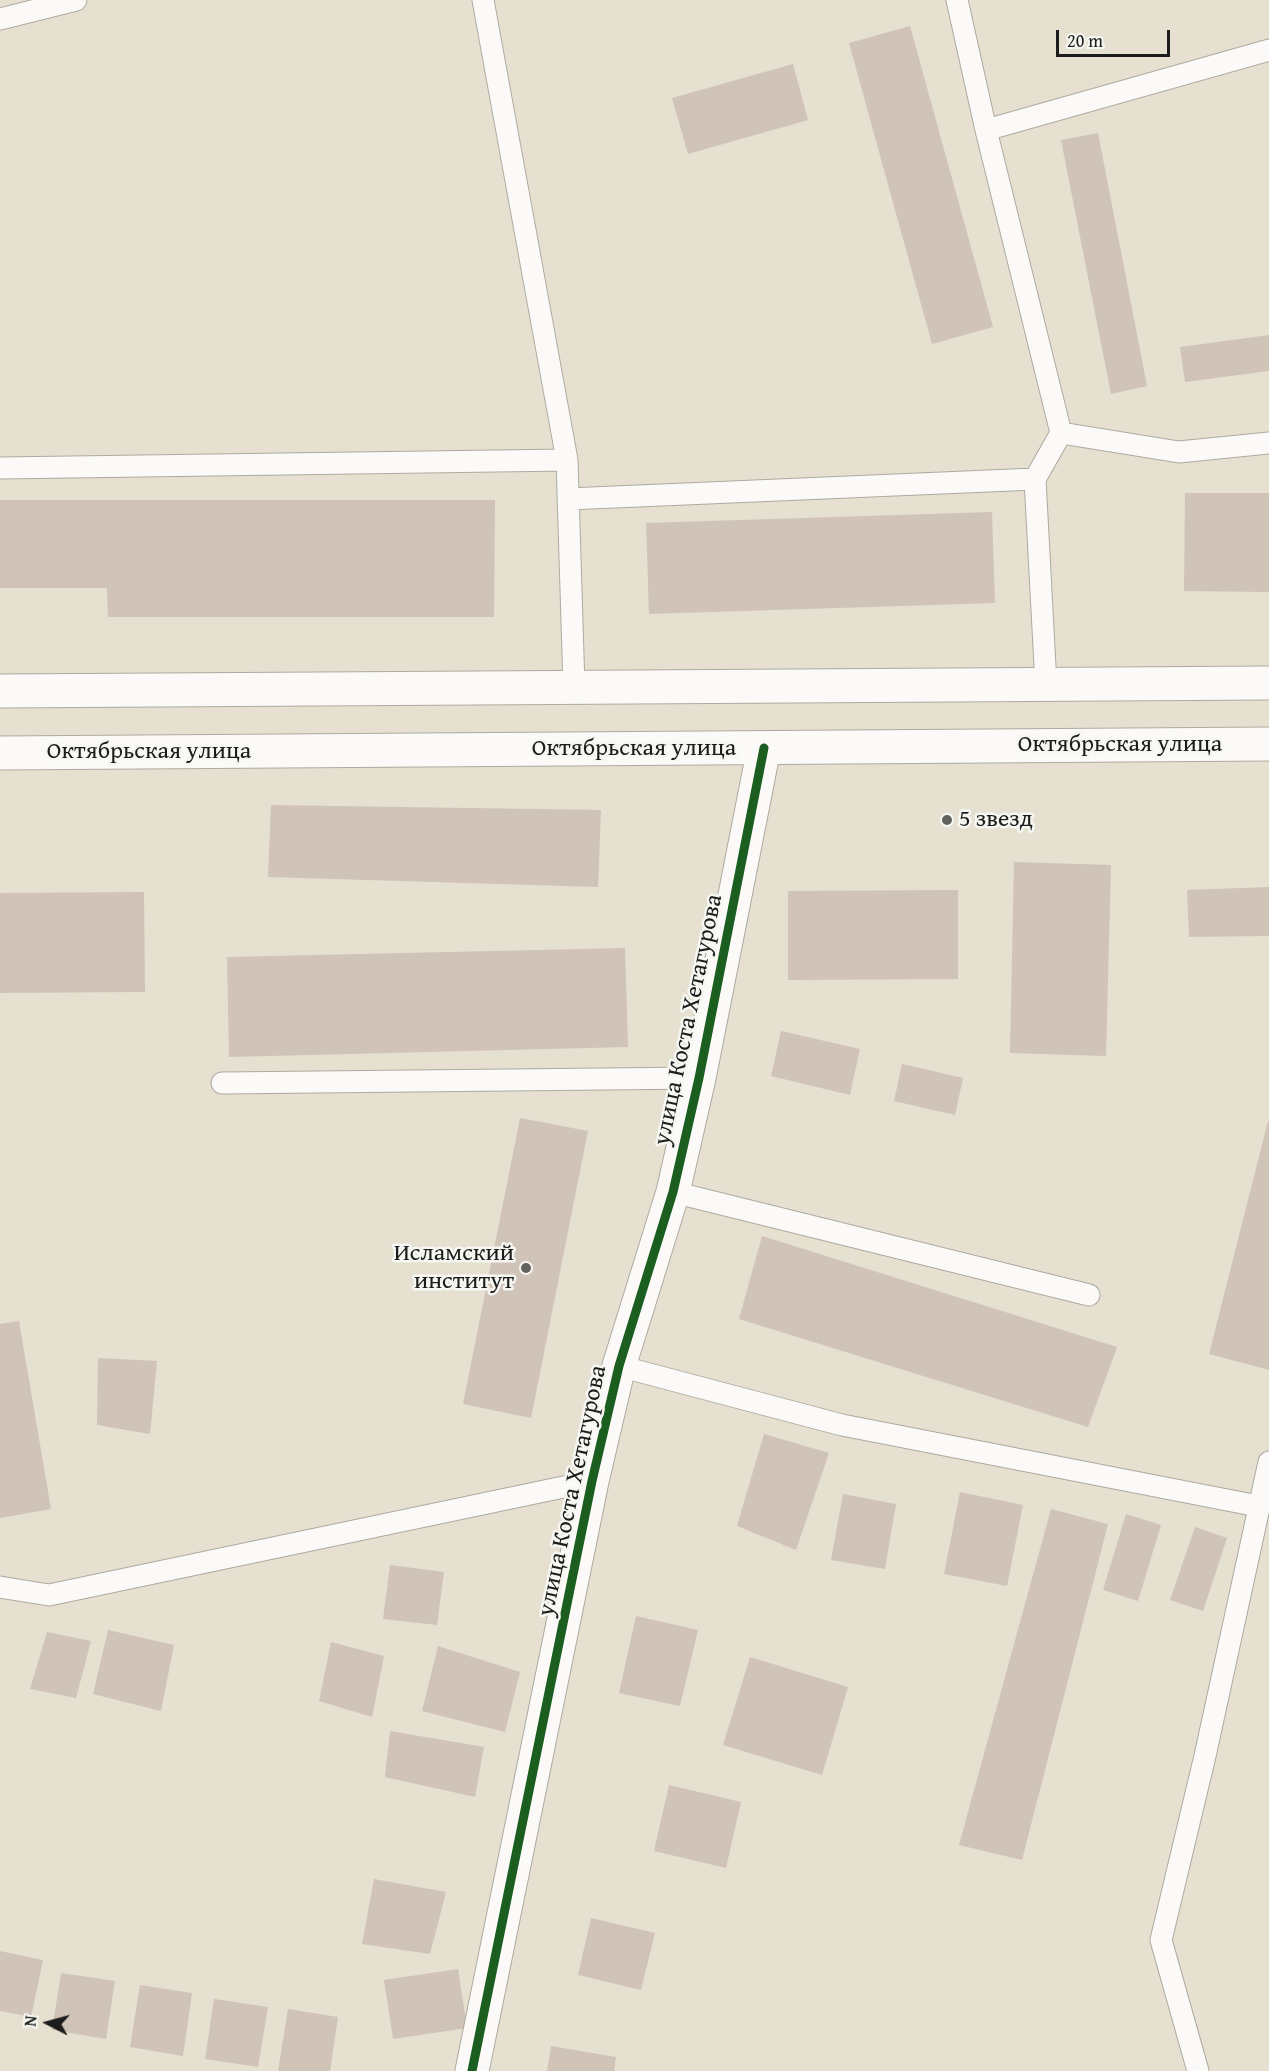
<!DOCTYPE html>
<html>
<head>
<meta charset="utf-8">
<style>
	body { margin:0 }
	#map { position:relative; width:1269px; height:2071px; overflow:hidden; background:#e6e0d0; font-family:"Gentium Book Plus",serif }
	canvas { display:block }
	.north { position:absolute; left:18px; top:1993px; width:60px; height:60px; -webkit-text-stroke:4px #f6f6f2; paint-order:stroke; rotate:276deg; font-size:16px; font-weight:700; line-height:24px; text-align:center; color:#1c1c1c }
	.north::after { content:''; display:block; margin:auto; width:21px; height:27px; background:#1c1c1c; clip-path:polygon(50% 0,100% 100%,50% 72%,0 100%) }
	.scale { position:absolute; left:1056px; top:30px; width:114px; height:27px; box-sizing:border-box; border:3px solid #1c1c1c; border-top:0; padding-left:8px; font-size:18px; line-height:21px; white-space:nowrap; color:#1c1c1c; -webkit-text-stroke:4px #f6f6f2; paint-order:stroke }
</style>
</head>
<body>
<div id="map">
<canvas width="1269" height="2071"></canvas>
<div class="north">N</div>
<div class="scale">20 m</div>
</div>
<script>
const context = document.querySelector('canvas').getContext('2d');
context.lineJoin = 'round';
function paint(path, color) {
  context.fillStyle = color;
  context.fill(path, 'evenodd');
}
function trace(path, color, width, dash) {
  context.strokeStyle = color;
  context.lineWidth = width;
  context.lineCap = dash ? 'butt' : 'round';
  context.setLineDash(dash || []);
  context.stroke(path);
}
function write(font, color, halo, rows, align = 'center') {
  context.font = font + ' "Gentium Book Plus",serif';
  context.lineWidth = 5;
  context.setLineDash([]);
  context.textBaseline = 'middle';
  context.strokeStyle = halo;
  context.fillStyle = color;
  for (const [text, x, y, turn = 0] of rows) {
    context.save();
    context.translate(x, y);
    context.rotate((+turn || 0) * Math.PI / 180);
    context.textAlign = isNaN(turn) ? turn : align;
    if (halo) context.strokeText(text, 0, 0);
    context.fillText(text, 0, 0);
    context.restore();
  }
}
paint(new Path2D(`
	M910,26L993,327L932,344L849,43Z
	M793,64L808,120L688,154L672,98Z
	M1098,133L1147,386L1111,394L1061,140Z
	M1269,335V371L1185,382L1180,347Z
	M1185,493H1269V592L1184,591Z
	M0,500H495L494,617H108L107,588H0Z
	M992,512L995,603L649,614L646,523Z
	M271,805L601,810L598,887L268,877Z
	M1014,862L1111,865L1106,1056L1010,1053Z
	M1269,887V936L1189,937L1187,890Z
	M958,890V979L788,980V891Z
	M144,892L145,992L0,993V893Z
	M625,948L628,1047L229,1057L227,957Z
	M781,1031L860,1049L850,1095L771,1076Z
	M902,1064L963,1078L955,1115L894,1101Z
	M520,1118L588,1131L531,1418L463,1404Z
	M1268,1121H1269V1370L1209,1354Z
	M762,1236L1117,1347L1088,1427L739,1319Z
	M19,1321L51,1509L0,1518V1324Z
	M98,1358L157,1361L150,1434L97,1425Z
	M764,1434L829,1453L796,1550L737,1526Z
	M960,1492L1023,1505L1007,1586L944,1574Z
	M843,1494L896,1504L885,1569L831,1560Z
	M1051,1509L1108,1524L1022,1860L959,1845Z
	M1126,1514L1161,1525L1138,1601L1103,1590Z
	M1195,1527L1227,1538L1203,1611L1170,1600Z
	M390,1565L444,1572L437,1625L383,1619Z
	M636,1616L698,1630L680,1706L619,1693Z
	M108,1630L174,1645L161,1711L93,1694Z
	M47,1632L91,1641L76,1698L30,1689Z
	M331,1642L384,1656L372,1717L319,1701Z
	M438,1646L520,1672L505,1732L422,1711Z
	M750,1657L848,1687L822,1775L723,1745Z
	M390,1731L484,1747L475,1797L385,1777Z
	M669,1785L741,1802L726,1868L654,1851Z
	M374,1879L446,1892L430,1954L362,1944Z
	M591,1918L655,1933L641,1990L578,1975Z
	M0,1951L43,1960L31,2017L0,2011Z
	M458,1969L467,2028L393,2039L384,1980Z
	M61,1973L115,1981L106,2039L52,2030Z
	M140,1985L192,1993L183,2056L130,2047Z
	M214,1999L268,2007L258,2067L205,2059Z
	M288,2009L338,2017L330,2071H278Z
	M551,2046L616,2057L614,2071H547Z`), '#d0c3b7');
const lane = new Path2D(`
	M483,0L567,460
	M957,0L986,130
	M0,19L76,0
	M1061,433L1179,452L1269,443
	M0,468L567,460L574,687
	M1035,479L1046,685
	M568,499L1035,479L1061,433L986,130L1269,50
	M222,1083L699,1078
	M673,1192L1089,1295
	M619,1366L842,1425L1258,1506
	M0,1587L49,1595L592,1481
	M1198,2071L1161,1940L1205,1756L1269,1462`);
const street = new Path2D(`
	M472,2071L592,1481L619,1366L673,1192L699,1078L764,748`);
const primary = new Path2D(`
	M0,691L1269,683
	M0,753L1269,744`);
trace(lane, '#aeaaa0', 23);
trace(street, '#aeaaa0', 35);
trace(primary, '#aeaaa0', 35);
trace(lane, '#fbfaf8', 21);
trace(street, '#fbfaf8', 33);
trace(primary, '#fbfaf8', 33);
trace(new Path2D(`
	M472,2071L592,1481L619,1366L673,1192L699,1078L764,748`), '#1b5e20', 9);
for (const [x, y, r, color] of [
	[947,820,6,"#63615b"],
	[526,1268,6,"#63615b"]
]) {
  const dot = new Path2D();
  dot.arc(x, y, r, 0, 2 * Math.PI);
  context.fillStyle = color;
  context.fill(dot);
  trace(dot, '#f6f6f2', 2);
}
write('24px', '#1c1c1c', '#f6f6f2', [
	["Октябрьская улица",1120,745],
	["Октябрьская улица",634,749],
	["Октябрьская улица",149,752],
	["улица Коста Хетагурова",689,1020,-78],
	["улица Коста Хетагурова",573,1491,-78]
]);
write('24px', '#1c1c1c', '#f6f6f2', [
	["5 звезд",959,820],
	["Исламский",514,1254,"right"],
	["институт",514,1282,"right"]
], 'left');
</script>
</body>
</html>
